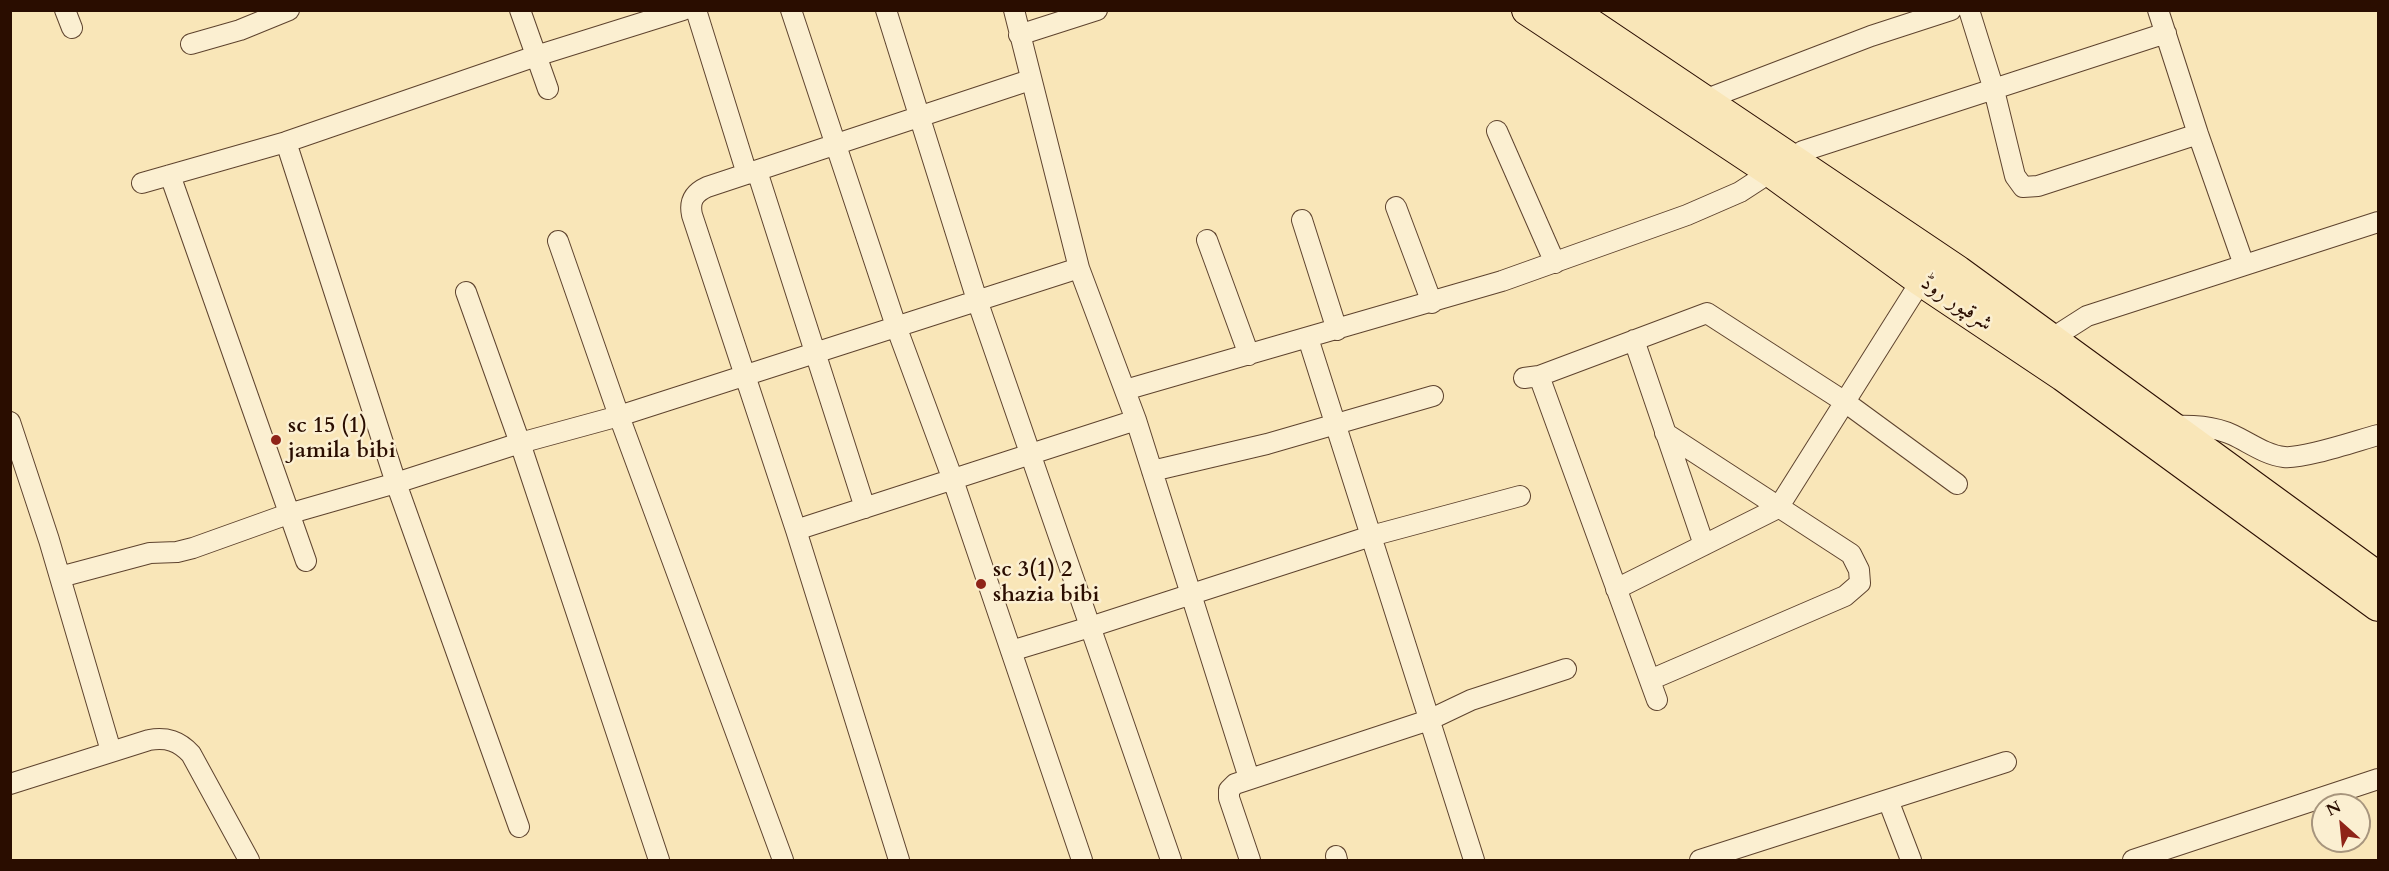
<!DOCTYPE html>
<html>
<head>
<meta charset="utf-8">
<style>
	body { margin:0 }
	#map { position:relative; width:2389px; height:871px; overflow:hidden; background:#f9e6b8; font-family:Cardo,serif }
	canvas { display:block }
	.frame { position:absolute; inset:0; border:12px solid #2a0d00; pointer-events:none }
	.north { position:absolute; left:2311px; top:793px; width:60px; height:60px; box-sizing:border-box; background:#fbefd1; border:2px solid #a7957d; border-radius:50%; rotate:333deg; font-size:16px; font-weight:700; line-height:24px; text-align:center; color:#2a0d00 }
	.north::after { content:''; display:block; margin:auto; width:21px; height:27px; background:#8f2418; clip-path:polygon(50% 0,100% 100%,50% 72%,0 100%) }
</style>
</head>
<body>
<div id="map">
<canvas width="2389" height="871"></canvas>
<div class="frame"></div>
<div class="north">N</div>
</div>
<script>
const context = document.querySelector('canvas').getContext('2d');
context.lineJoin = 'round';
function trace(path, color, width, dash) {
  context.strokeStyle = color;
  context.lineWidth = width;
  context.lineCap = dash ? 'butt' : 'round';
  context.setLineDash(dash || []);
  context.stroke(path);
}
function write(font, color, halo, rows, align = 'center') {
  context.font = font + ' Cardo,Amiri,serif';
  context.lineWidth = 5;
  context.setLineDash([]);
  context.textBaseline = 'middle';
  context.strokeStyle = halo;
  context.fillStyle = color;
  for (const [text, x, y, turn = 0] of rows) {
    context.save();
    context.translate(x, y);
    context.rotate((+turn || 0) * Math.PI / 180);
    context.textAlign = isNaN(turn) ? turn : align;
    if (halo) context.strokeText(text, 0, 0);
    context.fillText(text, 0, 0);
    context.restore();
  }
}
const minor = new Path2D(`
	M65,10L72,28
	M520,10L548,89
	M696,10L747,174
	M791,10L896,326L953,480L1082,860
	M886,10L977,300L1171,860
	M1014,10L1079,268L1136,420L1249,778
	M1969,10L1994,90L2015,176L2023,187L2038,186L2198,134
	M2158,10L2198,134L2244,265
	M1019,35L1097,10
	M191,44L240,30L289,10
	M1704,100L1871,36L1951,10
	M1497,131L1555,263
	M286,142L396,483L519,827
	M757,171L865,508
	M170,175L306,561
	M142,183L286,142L536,56L683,10
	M1396,207L1432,303
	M1302,220L1337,330
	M1207,240L1249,355
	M558,241L619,416L783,860
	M466,292L520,443L659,860
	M1308,338L1474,860
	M2051,339L2087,316L2378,222
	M1634,340L1704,545
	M1539,376L1657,700
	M1524,378L1539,376L1707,313L1845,402L1957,484
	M1125,390L1502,281L1687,215L1740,192L1803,151L2166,33
	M10,422L49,540L111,751
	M2170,426C2193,425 2213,426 2233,435C2250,443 2266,455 2284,457C2304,459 2356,441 2378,435
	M1152,471L1267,444L1433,396
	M796,530L1136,420
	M60,577L150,553L177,552L193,548L288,514L396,483L520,443L619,416L1079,268
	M1616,589L1778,508L1921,281
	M1011,651L1090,627L1371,536L1520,496
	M1650,680L1845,596L1860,583L1859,570L1851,554L1665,433
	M10,784L149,740C167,737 179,741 191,754L249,860
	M1888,800L1911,860
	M1336,856L1337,860
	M899,860L796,530L692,215C689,201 694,193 707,187L1030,80
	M1250,860L1229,798V790L1235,784L1429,720L1471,700L1566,669
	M1700,860L2006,762
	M2133,860L2378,779`);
const primary = new Path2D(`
	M1527,10L1771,172L1921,281L2063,376L2378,606
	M1570,10L1958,271L2378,577`);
trace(minor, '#5e432e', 22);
trace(primary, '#2a0d00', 32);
trace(minor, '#fbefd1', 20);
trace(primary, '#f9e6b8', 30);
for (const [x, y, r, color] of [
	[276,440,6,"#8f2418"],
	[981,584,6,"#8f2418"]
]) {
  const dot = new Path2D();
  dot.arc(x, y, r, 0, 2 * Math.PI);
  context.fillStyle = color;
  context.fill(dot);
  trace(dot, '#fbefd1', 2);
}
write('22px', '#2a0d00', '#fbefd1', [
	["شرقپور روڈ",1956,304,34]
]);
write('bold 22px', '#2a0d00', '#fbefd1', [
	["sc 15 (1)",288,427],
	["jamila bibi",288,452],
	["sc 3(1) 2",993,571],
	["shazia bibi",993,596]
], 'left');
</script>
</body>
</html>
